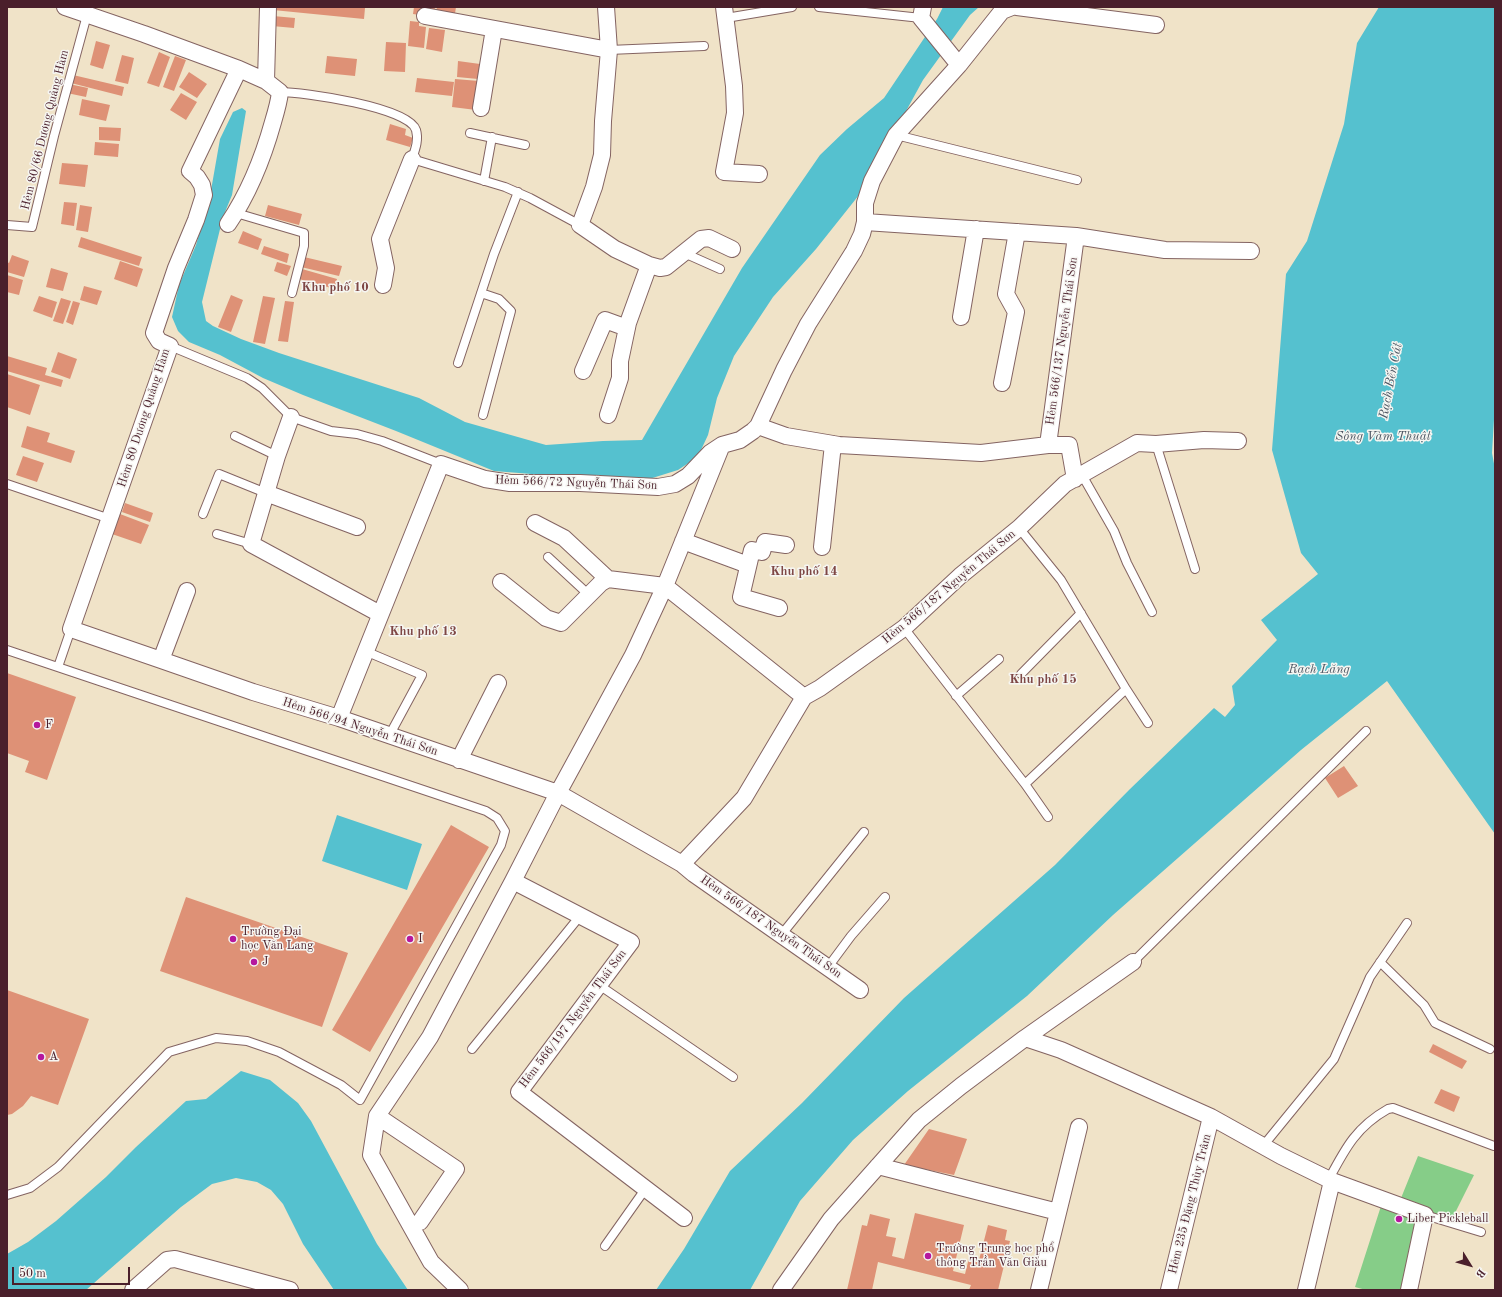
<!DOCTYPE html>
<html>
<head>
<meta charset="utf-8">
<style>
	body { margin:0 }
	#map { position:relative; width:1502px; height:1297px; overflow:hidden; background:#f0e3c8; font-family:"Old Standard TT",serif }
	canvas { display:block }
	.frame { position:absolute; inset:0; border:8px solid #4a1f2b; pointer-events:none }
	.north { position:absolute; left:1450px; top:1245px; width:40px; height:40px; -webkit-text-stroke:3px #f6f6f2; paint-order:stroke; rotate:127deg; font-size:11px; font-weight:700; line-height:16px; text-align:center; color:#4a1f2b }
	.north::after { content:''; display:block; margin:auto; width:14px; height:18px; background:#4a1f2b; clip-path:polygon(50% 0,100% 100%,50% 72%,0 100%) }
	.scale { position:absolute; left:12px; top:1267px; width:118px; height:18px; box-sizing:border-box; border:2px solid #4a1f2b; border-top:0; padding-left:5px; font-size:12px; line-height:14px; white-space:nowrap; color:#4a1f2b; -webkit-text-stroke:3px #f6f6f2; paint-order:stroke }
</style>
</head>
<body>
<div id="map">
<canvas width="1502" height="1297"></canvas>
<div class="frame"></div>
<div class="north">B</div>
<div class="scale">50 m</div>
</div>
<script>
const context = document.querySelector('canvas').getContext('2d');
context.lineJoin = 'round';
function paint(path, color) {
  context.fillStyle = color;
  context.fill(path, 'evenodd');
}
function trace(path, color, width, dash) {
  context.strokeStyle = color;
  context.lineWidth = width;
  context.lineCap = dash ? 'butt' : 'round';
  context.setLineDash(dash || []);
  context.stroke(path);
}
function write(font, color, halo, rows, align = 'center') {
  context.font = font + ' "Old Standard TT",serif';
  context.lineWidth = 3;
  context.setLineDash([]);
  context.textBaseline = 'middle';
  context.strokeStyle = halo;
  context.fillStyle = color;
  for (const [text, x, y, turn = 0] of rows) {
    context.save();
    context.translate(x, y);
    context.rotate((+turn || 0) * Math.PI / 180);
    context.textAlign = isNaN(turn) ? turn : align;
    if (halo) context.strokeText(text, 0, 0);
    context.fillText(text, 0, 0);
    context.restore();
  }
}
paint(new Path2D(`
	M1418,1156L1474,1175L1450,1223L1425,1215L1414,1225L1411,1261L1404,1290H1366L1355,1287L1381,1206L1395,1213Z`), '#86cd88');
paint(new Path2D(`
	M943,7H979L970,15L923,80L863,190L816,249L773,297L734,356L717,398L708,435L701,450L693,460L678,470L646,480L594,479L494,471L396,431L303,395L263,378L220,355L189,342L178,331L172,317L179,285L196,245L210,196L220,139L233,112L242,108L246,111L232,195L223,217L202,302L206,321L213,326L241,339L279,353L419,398L465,422L546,445L603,441L642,440L742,268L820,155L847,129L884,98L937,19Z
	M1379,7H1495V403L1492,453L1495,469V834L1387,681L1301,750L1113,915L1027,996L908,1091L853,1140L800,1201L750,1290H656L684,1249L730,1171L802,1103L904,998L1055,865L1130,789L1214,708L1225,717L1235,705L1232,686L1277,640L1261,620L1318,574L1301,553L1272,450L1286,274L1307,241L1344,124L1357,43Z
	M337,815L422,844L407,890L322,861Z
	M241,1071L270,1080L298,1103L311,1121L377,1244L408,1290H334L303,1244L283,1204L271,1190L257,1182L236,1178L212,1184L181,1207L86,1290H7V1254L28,1242L56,1221L106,1177L136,1147L186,1101L206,1099Z`), '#55c1cf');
paint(new Path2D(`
	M273,7H355L365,8L364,19L273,10Z
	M414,7H435L434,17L413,14Z
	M437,7H456L454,20L435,17Z
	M273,16L295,18L294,28L272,26Z
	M410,21L419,22V26L426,27L424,48L408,46Z
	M429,28L445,30L442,52L426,49Z
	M96,41L110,45L103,69L90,65Z
	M386,42L406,43L405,72L384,71Z
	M159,52L170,57L159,87L147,83Z
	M122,55L134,58L128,84L115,81Z
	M175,56L186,60L174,91L163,87Z
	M327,56L357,59L355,76L325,73Z
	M458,61L480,64L478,79L457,77Z
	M189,72L207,84L197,98L179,87Z
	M73,75L124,87L122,96L71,83Z
	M417,78L454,82L452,96L415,92Z
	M455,79L479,81L476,110L452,107Z
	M69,84L88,88L86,97L67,93Z
	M181,93L197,102L186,120L170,110Z
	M82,99L110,105L106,121L79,115Z
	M390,124L406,129L405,135L413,138L410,147L386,140Z
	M99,127L121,128L120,141L99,140Z
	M95,142L119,144L118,157L94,155Z
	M62,163L88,165L85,187L59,184Z
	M64,202L77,203L74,226L61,224Z
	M80,205L92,207L88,232L76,230Z
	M268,205L302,214L299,225L265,216Z
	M243,231L262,239L258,250L238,243Z
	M81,237L142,257L139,266L78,247Z
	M264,246L289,254L287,263L261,254Z
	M12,255L29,261L24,277L7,272V262L9,263Z
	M304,257L342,266L339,276L301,267Z
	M120,261L143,269L137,287L114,279Z
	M277,262L291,266L287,276L274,271Z
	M51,268L68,273L63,291L46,287Z
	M302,269L337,279L335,289L299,279Z
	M7,275L23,280L19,295L7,292Z
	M84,286L102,291L97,305L80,300Z
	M231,295L243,300L231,332L218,327Z
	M39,296L57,302L52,318L33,311Z
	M263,296L275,298L265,344L253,342Z
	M61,298L71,301L63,324L53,321Z
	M73,301L80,303L73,325L66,322Z
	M285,301L294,302L288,342L278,341Z
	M58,352L77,359L70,379L51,372Z
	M7,356L47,368L45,375L63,380L61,387L7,371Z
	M7,374L40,385L30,415L7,407Z
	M27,426L50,433L47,442L75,451L71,463L21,447Z
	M23,456L44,463L37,482L16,475Z
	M125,503L153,513L150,522L122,512Z
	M120,514L149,525L141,544L112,534Z
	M7,673L76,697L47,780L25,772L29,761L7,753Z
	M1344,766L1358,786L1338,798L1325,778Z
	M451,825L489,847L370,1052L332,1030Z
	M186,897L348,953L322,1027L160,971Z
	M7,990L89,1019L58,1105L31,1096L23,1106L12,1114L7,1115Z
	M1433,1044L1467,1061L1462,1069L1429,1052Z
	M1441,1089L1460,1097L1454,1112L1434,1103Z
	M929,1129L967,1139L954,1175L904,1165Z
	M915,1213L964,1225L953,1271L965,1274L969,1258L979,1260L988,1225L1007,1230L1005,1240L1010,1241L998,1290H969L971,1285L878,1262L872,1290H847L862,1225L867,1226L870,1214L890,1219L886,1236L896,1238L892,1256L904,1259Z`), '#de9176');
const service = new Path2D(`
	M819,7L921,18
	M726,18L792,7
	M609,50L704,46
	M280,92C303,92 409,107 416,130C419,140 415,150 412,159L505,187L530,198L580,225
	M470,133L525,145
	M896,135L1077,180
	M484,181L492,137
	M236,213L304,233V246L292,293
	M7,225L32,227L54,136L87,15
	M684,253L720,269
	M481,293L499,299L511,311L483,415
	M170,346L247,378L262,388L291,417L331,431L357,434L382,441L441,464
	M458,363L494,254L518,192
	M235,436L277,456
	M1156,444L1195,569
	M1082,475L1114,531L1127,563L1152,612
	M7,484L110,519
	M203,514L219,474L266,493
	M1019,528L1061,580L1126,689L1025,784
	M217,534L251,544
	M548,557L589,595
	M904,628L1025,784L1048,817
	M7,650L486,811L497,818L505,831L501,845L360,1100L341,1085L279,1052L247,1041L216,1038L169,1052L58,1167L30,1188L7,1195
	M365,651L422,675L389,736
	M58,667L71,629
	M1021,674L1081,613
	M1126,689L1148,723
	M956,696L999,659
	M782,934L864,832
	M1133,962L1366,731
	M1380,962L1424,1005L1435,1023L1490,1049
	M828,967L851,936L885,897
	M599,985L733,1077
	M472,1049L580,916
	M1263,1146L1334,1059L1370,977L1407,923
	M1329,1179C1345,1149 1356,1127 1388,1109L1393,1108L1494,1146
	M1425,1215L1481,1232
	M605,1246L646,1188`);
const minor = new Path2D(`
	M65,7L144,34L239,69
	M606,7L609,50L603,121L602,155L594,187L580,225L615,249L649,265L628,323L620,361V378L608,415
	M724,7L734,86L735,113L724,172L759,174
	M923,7L921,18L959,65
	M1017,7L1156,25
	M425,16L609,50
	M481,108L494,29
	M865,222L1076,236L1165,250L1251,251
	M228,224C249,193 263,158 273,122C276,112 279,102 280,92L266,81
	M649,265L660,268L666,267L701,239L709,238L732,249
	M383,285L386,268L380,239L412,159
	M961,317L976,229
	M583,371L605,320L627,328
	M1002,383L1016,312L1006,294L1017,232
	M291,417L277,456L251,544L380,614
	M758,426L786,436L839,445L981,453L1048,445H1069L1075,479
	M1048,445L1076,236
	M266,493L357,527
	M535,523L564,538L608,579
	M683,541L748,565
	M822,547L833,444
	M501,582L546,618L561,623L601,583L608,579L665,586L804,697
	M187,591L161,660L71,629L170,346L159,341L154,333L176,268L196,220L204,195L202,185L197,177L190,171L239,69L266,81L268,7
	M779,608L741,597L752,550L762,552L765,542L786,545
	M161,660L253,692L339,718L558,793L682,864L694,874L860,990
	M339,718L441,464L485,479L510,483H580L658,487L675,484L688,476L710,453L722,445L740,440L753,431L758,426L784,370L808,324L854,251L862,234L865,222V203L872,181L896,135L959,65L1002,11L1012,7
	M459,760L498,683
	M682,864L744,798L804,697L820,688L904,628L960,576L1019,528L1065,484L1137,443L1156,444L1204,440L1238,441
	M513,881L631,942L519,1092L684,1218
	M1025,1038L1133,962
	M377,1116L456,1169L420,1222
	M878,1166L1058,1212
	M133,1290L167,1260L175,1259L290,1290
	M460,1290L431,1262L371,1155L377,1116L430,1037L513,881L558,793L633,655L665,586L722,445
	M781,1290L831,1219L919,1120L961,1086L1025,1038L1061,1050L1211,1117L1281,1156L1332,1181L1425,1215L1409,1290
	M1039,1290L1079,1127
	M1169,1290L1211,1117
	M1306,1290L1332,1181`);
trace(service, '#846462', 10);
trace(minor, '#846462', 18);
trace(service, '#fff', 8);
trace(minor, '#fff', 16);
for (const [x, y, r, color] of [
	[37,725,4,"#b5179e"],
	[233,939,4,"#b5179e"],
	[410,939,4,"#b5179e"],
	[254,962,4,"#b5179e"],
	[41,1057,4,"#b5179e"],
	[1399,1219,4,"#b5179e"],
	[928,1256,4,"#b5179e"]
]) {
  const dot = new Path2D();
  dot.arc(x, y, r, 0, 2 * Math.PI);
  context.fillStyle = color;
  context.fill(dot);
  trace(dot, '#f6f6f2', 1.5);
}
write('12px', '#4a1f2b', '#f6f6f2', [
	["Hẻm 80/66 Dương Quảng Hàm",45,130,-76],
	["Hẻm 566/137 Nguyễn Thái Sơn",1062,341,-82],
	["Hẻm 80 Dương Quảng Hàm",144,418,-72],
	["Hẻm 566/72 Nguyễn Thái Sơn",576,483,2],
	["Hẻm 566/187 Nguyễn Thái Sơn",949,587,-40],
	["Hẻm 566/94 Nguyễn Thái Sơn",360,727,18],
	["Hẻm 566/187 Nguyễn Thái Sơn",771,927,35],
	["Hẻm 566/197 Nguyễn Thái Sơn",573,1019,-53],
	["Hẻm 235 Đặng Thùy Trâm",1190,1204,-76]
]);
write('12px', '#4a1f2b', '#f6f6f2', [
	["F",45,725],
	["Trường Đại",241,932],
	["học Văn Lang",241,946],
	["I",418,939],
	["J",262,962],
	["A",49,1057],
	["Liber Pickleball",1407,1219],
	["Trường Trung học phổ",936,1249],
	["thông Trần Văn Giàu",936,1263]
], 'left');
write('bold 13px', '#7e4745', '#f6f6f2', [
	["Khu phố 10",335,288],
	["Khu phố 14",804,572],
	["Khu phố 13",423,632],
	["Khu phố 15",1043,680]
]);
write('italic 13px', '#4e5864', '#f6f6f2', [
	["Rạch Bến Cát",1391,381,-79],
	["Sông Vàm Thuật",1383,437],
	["Rạch Lăng",1319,670]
]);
</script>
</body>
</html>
